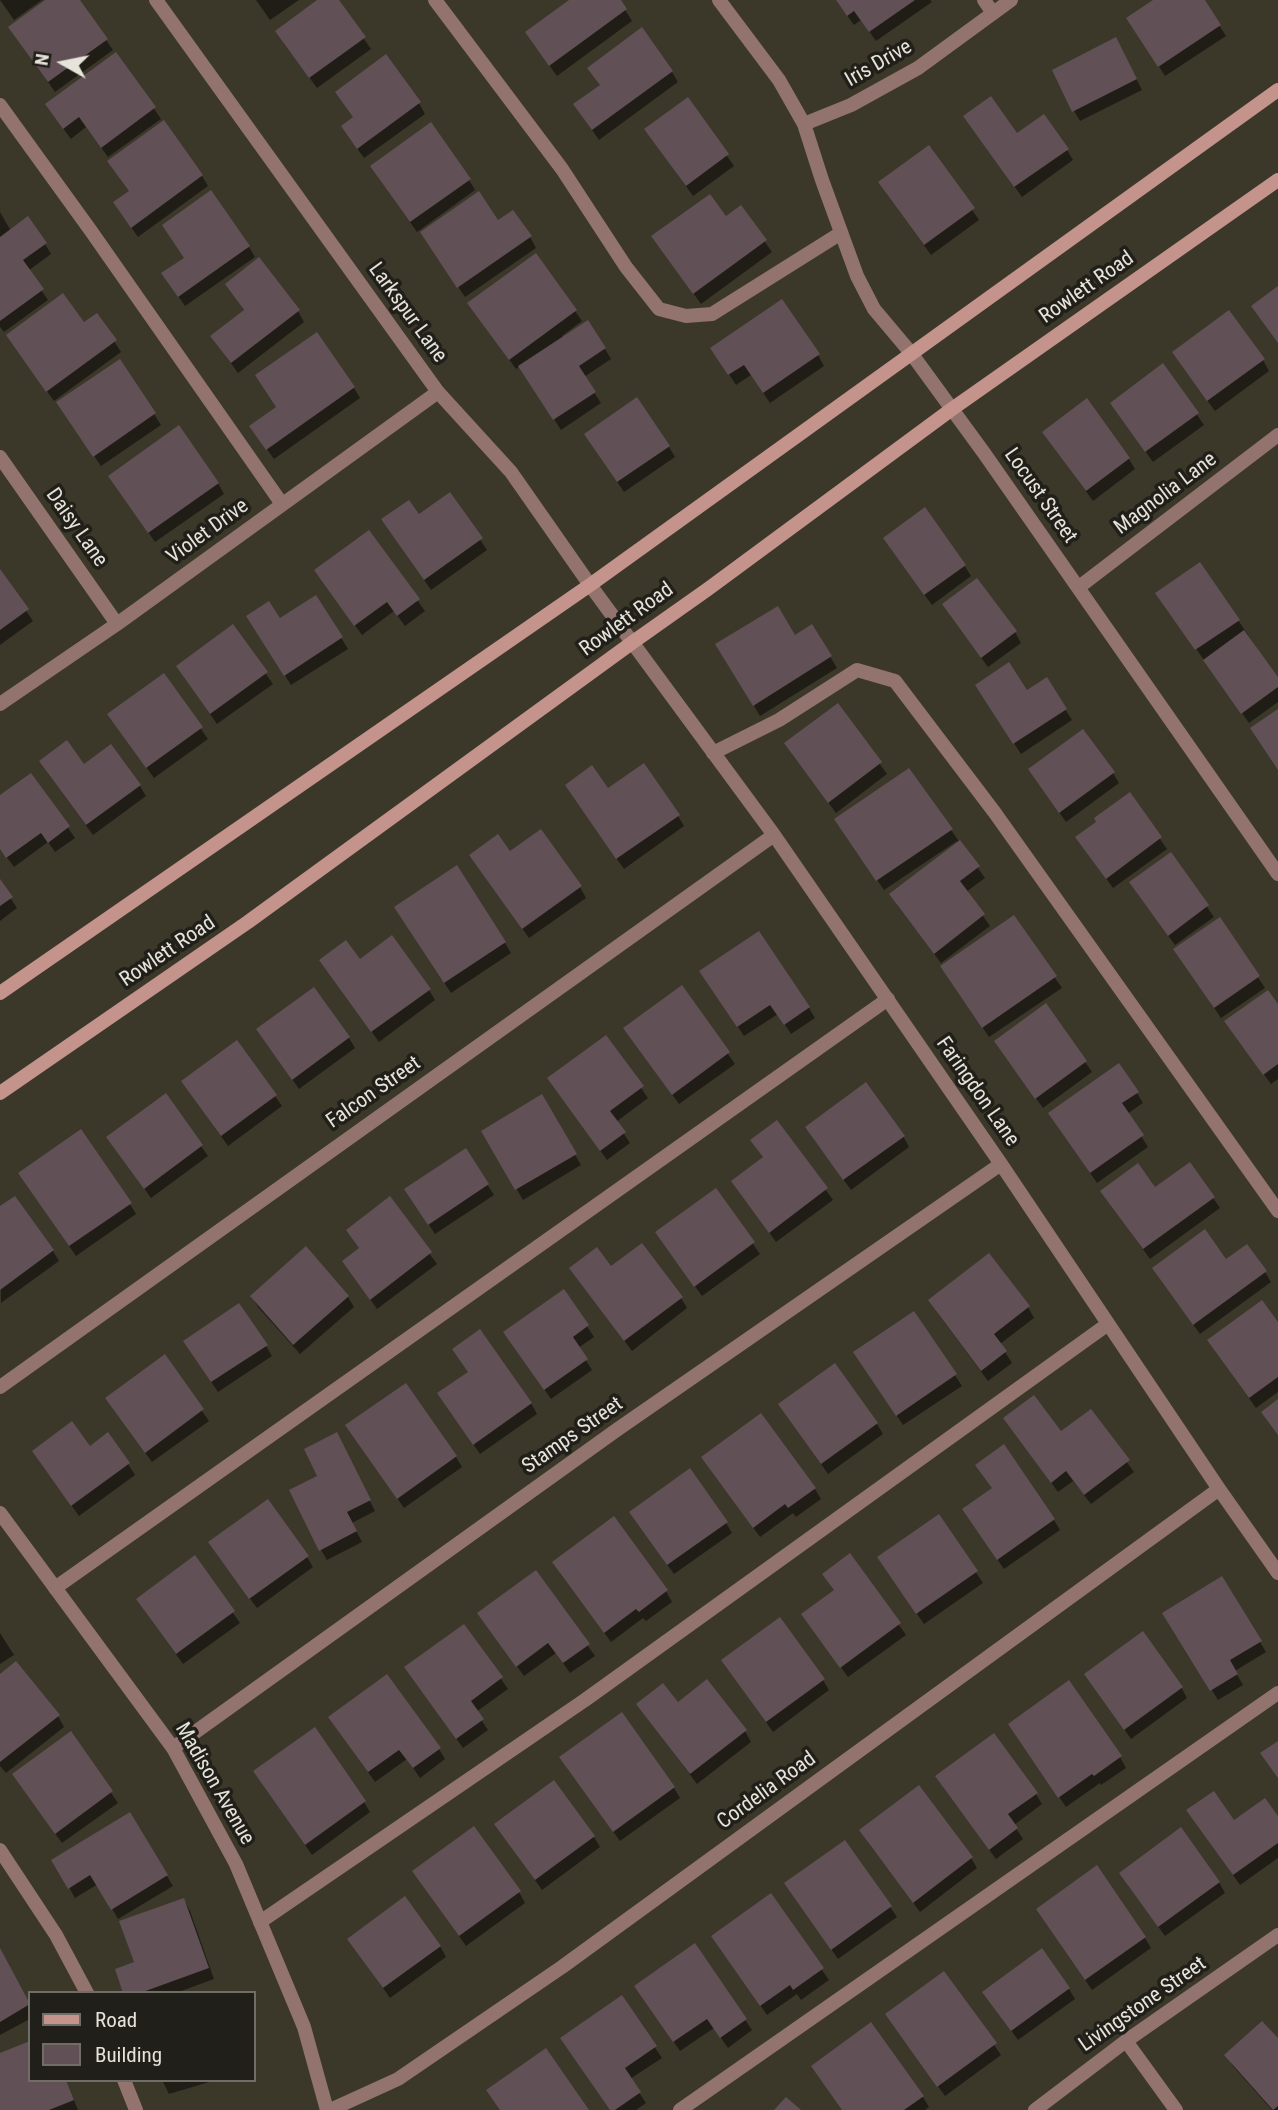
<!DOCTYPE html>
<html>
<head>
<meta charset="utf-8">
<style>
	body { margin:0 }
	#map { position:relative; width:1278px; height:2110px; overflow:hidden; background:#3b382a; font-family:"Roboto Condensed",sans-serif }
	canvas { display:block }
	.legend { position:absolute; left:28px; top:1991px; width:228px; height:91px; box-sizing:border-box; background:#211f19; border:2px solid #6f6d66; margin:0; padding:9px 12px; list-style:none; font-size:21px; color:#e5e3da }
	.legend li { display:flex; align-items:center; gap:14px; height:35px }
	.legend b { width:35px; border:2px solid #6f6d66 }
	.north { position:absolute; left:28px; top:28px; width:70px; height:70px; -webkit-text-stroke:5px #211f19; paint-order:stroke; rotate:279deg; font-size:19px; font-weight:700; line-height:28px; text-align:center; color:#e5e3da }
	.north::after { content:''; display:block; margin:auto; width:24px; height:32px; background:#e5e3da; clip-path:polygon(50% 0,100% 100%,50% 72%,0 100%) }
</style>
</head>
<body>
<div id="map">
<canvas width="1278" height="2110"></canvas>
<ul class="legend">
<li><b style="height:9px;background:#c4938c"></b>Road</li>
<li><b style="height:19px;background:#615056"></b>Building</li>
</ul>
<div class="north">N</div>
</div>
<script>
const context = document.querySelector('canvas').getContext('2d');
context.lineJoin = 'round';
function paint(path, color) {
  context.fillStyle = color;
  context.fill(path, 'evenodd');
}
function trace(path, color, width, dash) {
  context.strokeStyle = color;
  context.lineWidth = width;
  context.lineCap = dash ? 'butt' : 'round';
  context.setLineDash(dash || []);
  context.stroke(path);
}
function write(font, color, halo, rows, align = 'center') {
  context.font = font + ' "Roboto Condensed",sans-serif';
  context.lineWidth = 7;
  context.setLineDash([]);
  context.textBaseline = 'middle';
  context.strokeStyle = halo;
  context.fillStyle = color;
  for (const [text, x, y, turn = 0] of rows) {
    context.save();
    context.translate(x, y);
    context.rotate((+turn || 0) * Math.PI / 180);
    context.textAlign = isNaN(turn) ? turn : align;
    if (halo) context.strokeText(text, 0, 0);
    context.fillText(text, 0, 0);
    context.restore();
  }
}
paint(new Path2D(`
	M0,0H42L14,20Z
	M48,0H78L113,50L55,92L17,38Z
	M256,0H299L270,20Z
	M320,0H337L371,49L317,88L283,42Z
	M572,0H619L632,21L557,76L533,43Z
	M836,0H930L932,2L876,41L861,20L854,25Z
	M1157,0H1203L1226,36L1165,76L1135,29Z
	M1122,50L1142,90L1080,121L1074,111Z
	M116,54L161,119L108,157L86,127L71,139L53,115Z
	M672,72L678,82L599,140L575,105Z
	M687,99L734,166L693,196L653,140Z
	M419,103L425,114L364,158L349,137Z
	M972,127L1017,136L1067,150L1073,160L1022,197Z
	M929,147L979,220L931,255L886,193Z
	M202,176L208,186L138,237L121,213L130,192Z
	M378,177L469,180L475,190L417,232Z
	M741,207L772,252L701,304L660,247L726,218Z
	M0,212L11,231L45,244L51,254L28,271L48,300L4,332L0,327Z
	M498,222L530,237L536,248L465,297L428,243Z
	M249,247L255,257L185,306L170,284Z
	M536,255L582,321L562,336L564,338L605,349L611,359L584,377L601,403L561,430L520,366L516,369L476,314Z
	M227,285L298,311L304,322L238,373L212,337L245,312Z
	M97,315L121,352L54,401L14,346L84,325Z
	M818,355L824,366L770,403L751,375L736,385L719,359Z
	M1263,360L1269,371L1215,411L1180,363Z
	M120,361L161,425L101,466L64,413Z
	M1163,366L1204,425L1153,462L1118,413Z
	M354,388L360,398L274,459L258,437L278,408Z
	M1051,443L1129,459L1135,469L1093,501Z
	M592,445L669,447L675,457L624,492Z
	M218,483L224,494L155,542L116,487Z
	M450,495L487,550L431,590L390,530L419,517Z
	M369,532L425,611L405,626L394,611L362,635L323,581Z
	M891,549L964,565L971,576L932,605Z
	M0,572L33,621L0,645Z
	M316,597L348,649L291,685L254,627L279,621Z
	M1164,604L1238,620L1278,680V702L1249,723Z
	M950,615L1015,632L1021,643L988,667Z
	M812,626L837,668L760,716L717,645L795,637Z
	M232,627L273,684L217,724L184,677Z
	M163,675L208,739L154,778L116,725Z
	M1046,679L1072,720L1021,754L983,696L1026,692Z
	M837,706L887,774L836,813L792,754Z
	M84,766L140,786L146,796L93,835L47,772Z
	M1030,770L1113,773L1119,783L1066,822Z
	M31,775L75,838L55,852L48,842L14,867L0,848V798Z
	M608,791L678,816L684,826L624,869L573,796Z
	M1129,795L1167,849L1113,888L1084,848Z
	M843,830H951L985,878L966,892L990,926L941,963L897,905L959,843L957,841L884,890Z
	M510,854L580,887L586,898L529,938L478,866Z
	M1170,854L1214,917L1175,945L1137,893Z
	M0,882L17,908L0,921Z
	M402,918L505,943L511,953L451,993Z
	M1013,918L1062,988L989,1037L948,977Z
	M1219,920L1265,988L1221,1018L1182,960Z
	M359,961L429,990L435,1000L379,1042L328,971Z
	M708,982L809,1008L815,1018L791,1034L778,1014L744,1036Z
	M681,988L735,1064L679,1104L632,1039Z
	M1046,1006L1092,1072L1043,1108L1002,1052Z
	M1278,1007V1079L1271,1084L1233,1032Z
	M258,1030L349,1038L355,1048L299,1089Z
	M605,1037L648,1098L616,1122L630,1143L607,1160L549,1079Z
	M237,1042L282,1106L228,1146L183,1082Z
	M1137,1093L1143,1103L1127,1114L1148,1147L1097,1183L1056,1124Z
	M166,1096L208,1156L151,1198L115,1148Z
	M541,1097L581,1165L523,1200L483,1131Z
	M777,1122L833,1200L776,1242L733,1182L764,1158Z
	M903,1136L909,1147L851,1190L813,1138Z
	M465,1150L494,1195L435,1234L413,1200Z
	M27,1184L130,1204L136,1214L76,1256Z
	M715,1190L760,1254L702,1296L663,1243Z
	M1213,1198L1220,1208L1150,1259L1109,1202Z
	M389,1199L437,1264L377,1309L344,1262L360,1249L348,1231Z
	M0,1209L53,1251L59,1261L1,1303Z
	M1226,1262L1265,1272L1271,1282L1200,1334L1160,1279Z
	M611,1269L681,1298L687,1308L632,1351L578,1279Z
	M564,1291L594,1337L578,1348L592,1370L551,1399L512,1343Z
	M252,1296L348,1297L354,1307L300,1354L258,1307Z
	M1028,1307L1034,1318L1000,1344L1012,1363L988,1381L936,1311Z
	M914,1313L962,1386L903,1425L861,1363Z
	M1278,1325V1392L1256,1408L1215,1351Z
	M266,1346L272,1356L218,1392L191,1352Z
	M164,1357L209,1421L152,1462L113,1409Z
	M531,1403L537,1414L480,1454L445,1404Z
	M1090,1411L1134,1472L1091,1504L1073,1481L1058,1492L1012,1429L1061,1433Z
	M787,1415L877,1424L883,1434L828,1474Z
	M354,1436L456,1457L462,1467L404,1508Z
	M342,1445L375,1511L352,1523L362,1542L327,1560L321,1550L319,1476Z
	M89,1448L128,1464L135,1475L79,1516L40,1462Z
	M710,1468L815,1489L821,1499L796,1517L793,1513L760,1537Z
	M939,1517L983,1583L924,1624L885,1568Z
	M970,1520H1054L1060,1530L1004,1569Z
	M637,1523H726L732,1533L674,1574Z
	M216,1553L307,1557L313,1567L257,1608Z
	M850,1555L906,1635L848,1677L810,1625L835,1591Z
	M194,1558L240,1623L183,1664L144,1610Z
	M536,1572L595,1656L570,1673L556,1653L524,1676L486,1624Z
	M560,1573L666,1591L672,1602L646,1621L643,1618L611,1642Z
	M1222,1579L1266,1652L1235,1671L1243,1685L1218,1700L1165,1614Z
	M464,1626L508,1689L476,1712L488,1730L463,1748L413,1678Z
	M0,1633L14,1655L0,1664Z
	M723,1661L823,1680L829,1690L773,1732Z
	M16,1663L58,1716L64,1727L6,1773L0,1766V1676Z
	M1086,1675L1181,1687L1187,1698L1131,1739Z
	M678,1704L745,1731L751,1742L697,1784L638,1705Z
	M330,1718L439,1749L445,1759L420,1778L407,1759L375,1782Z
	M70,1734L118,1803L62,1843L20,1785Z
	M1016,1735L1120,1757L1126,1768L1101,1785L1100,1783L1066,1807Z
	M567,1768L674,1788L680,1798L620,1841Z
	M261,1782L364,1802L370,1812L312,1855Z
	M943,1787L1036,1794L1042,1804L1014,1825L1023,1839L996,1859Z
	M130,1815L173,1886L118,1919L98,1884L75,1898L54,1861Z
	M1278,1819V1858L1240,1885L1195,1821L1233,1823Z
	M503,1835L594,1837L600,1847L542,1890Z
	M867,1841L971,1858L977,1868L920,1912Z
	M844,1842L897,1917L838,1959L793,1894Z
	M421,1882L519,1892L525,1903L466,1946Z
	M1219,1882L1225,1893L1165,1936L1127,1884Z
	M770,1896L829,1980L801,2000L797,1994L767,2015L719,1947Z
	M184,1900L190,1911L214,1979L176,1993H125L136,1964Z
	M1044,1920L1145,1938L1151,1948L1092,1990Z
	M349,1940L440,1946L446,1957L390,1998Z
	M695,1945L752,2030L728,2048L714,2028L680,2051L643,1997Z
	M0,1951L30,2007V2019L0,2035Z
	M944,1973L1001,2055L945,2096L893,2025Z
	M1069,1989L1075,1999L1018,2040L991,2003Z
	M621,1997L662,2058L630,2079L646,2103L636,2110H610Z
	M1278,2041V2110H1272L1233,2066L1227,2055Z
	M0,2055L30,2080H66L78,2110H0Z
	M162,2080H216L169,2094Z
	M923,2097L929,2107L925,2110H843Z`), '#0007');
paint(new Path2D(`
	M45,0H80L108,39L48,82L8,27Z
	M317,0H339L366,37L309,78L275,31Z
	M569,0H621L627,9L549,66L525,32Z
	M836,0H915L869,32L854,11L847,16Z
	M1153,0H1205L1221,25L1158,67L1126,18Z
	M642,27L673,71L592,130L573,104L600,85L587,68Z
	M1116,37L1137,79L1072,112L1052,70Z
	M116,52L156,107L101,148L79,117L63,129L45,104Z
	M386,54L421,102L357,149L341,126L353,117L335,92Z
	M991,96L1017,133L1044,114L1069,149L1014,187L963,116Z
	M688,97L729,154L686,186L644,129Z
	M164,120L203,175L131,228L113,202L129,191L107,161Z
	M431,122L471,179L410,222L370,166Z
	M929,145L975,208L924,245L878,182Z
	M211,190L250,246L178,297L161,273L184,258L162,225Z
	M479,191L498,220L513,210L532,236L457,288L420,232Z
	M710,194L726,216L741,205L767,240L693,294L651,236Z
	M28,216L47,243L23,260L44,289L0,321V237Z
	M536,253L577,310L509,360L467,303Z
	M259,257L300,310L231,363L210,336L244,310L225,284Z
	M1278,286V343L1251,306Z
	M63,293L84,322L97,313L117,340L46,392L6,335Z
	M782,299L820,354L763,393L744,365L728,375L710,348Z
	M1229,310L1265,359L1207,401L1172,352Z
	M588,320L606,348L579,366L596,392L553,420L518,366Z
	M317,332L355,387L266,450L249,426L276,407L255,375Z
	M120,359L156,413L93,457L56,402Z
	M1163,363L1199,413L1145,452L1110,403Z
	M637,397L670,446L617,482L584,434Z
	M1087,398L1130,458L1086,491L1042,432Z
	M179,425L219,483L148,533L108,476Z
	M450,492L483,538L424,580L381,519L409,500L419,514Z
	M925,507L966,565L924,595L883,538Z
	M369,530L420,599L397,616L387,602L354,626L314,570Z
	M1200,562L1240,620L1195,650L1155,593Z
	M0,569L29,609L0,630Z
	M977,578L1017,631L981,658L942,604Z
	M316,595L343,637L284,676L246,616L269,601L280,618Z
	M778,606L795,635L812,624L832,656L753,706L715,644Z
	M233,624L268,672L210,714L176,666Z
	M1244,630L1278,677V687L1241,714L1203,660Z
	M1009,662L1027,690L1047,677L1067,709L1013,744L975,685Z
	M164,673L203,727L146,768L107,714Z
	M838,703L882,762L828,803L784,743Z
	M1278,709V770L1250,728Z
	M1083,729L1115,772L1059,813L1028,769Z
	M67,740L84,764L111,744L141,785L86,825L39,761Z
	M644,763L680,815L616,859L565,785L592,765L608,788Z
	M909,768L953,829L876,881L834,819Z
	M31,773L70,826L48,843L41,833L6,858L0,849V795Z
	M1130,792L1162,837L1106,879L1075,837L1096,822L1094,818Z
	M541,829L582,886L522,929L469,855L498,834L510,851Z
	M960,840L980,866L960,881L985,914L934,954L889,894Z
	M1171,852L1209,905L1168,936L1129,882Z
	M457,865L506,942L444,983L394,907Z
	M0,879L13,897L0,906Z
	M1014,915L1057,976L982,1028L940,966Z
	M1220,917L1260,976L1214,1008L1173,949Z
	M759,931L810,1007L784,1025L770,1005L737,1027L699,971Z
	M392,935L431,989L371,1032L319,960L346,940L360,959Z
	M682,985L730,1052L672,1095L623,1028Z
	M314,987L350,1037L292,1080L256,1029Z
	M1268,990L1278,1004V1064L1263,1075L1224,1021Z
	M1046,1003L1087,1061L1035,1099L994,1041Z
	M606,1035L644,1086L610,1111L626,1132L600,1151L547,1078Z
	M237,1040L277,1095L221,1136L181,1081Z
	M1119,1063L1139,1092L1122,1103L1144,1135L1090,1173L1048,1113Z
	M866,1082L905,1136L843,1180L805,1127Z
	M166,1093L203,1145L144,1189L106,1137Z
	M542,1094L577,1154L515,1190L481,1131Z
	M777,1120L828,1188L769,1233L731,1181L763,1157L750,1140Z
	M81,1129L132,1203L69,1246L18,1173Z
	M466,1148L489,1184L428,1225L404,1189Z
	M1190,1162L1215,1197L1143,1249L1100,1191L1138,1163L1155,1187Z
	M716,1188L755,1242L694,1287L655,1232Z
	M15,1196L54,1250L0,1290V1206Z
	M390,1196L432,1252L370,1300L342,1261L359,1248L346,1230Z
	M1205,1229L1226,1259L1247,1244L1267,1271L1193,1325L1152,1268Z
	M642,1243L683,1297L624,1341L569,1268L597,1247L611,1266Z
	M306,1246L349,1296L293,1345L250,1296Z
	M989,1253L1030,1306L994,1334L1007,1351L981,1371L928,1300Z
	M564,1289L589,1325L573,1337L588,1359L544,1390L503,1332Z
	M1262,1300L1278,1322V1377L1249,1398L1207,1340Z
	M239,1303L268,1345L211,1382L183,1341Z
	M914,1311L957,1374L896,1416L853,1352Z
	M480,1329L532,1403L473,1445L437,1393L468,1372L452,1349Z
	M165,1354L204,1409L145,1453L105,1398Z
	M835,1363L878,1423L821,1464L778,1404Z
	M406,1383L457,1456L397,1499L345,1425Z
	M1034,1395L1061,1431L1091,1409L1130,1460L1084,1495L1066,1471L1051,1483L1003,1418Z
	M1278,1399V1435L1261,1412Z
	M761,1413L816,1488L788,1508L785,1504L753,1528L701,1457Z
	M72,1421L90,1446L108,1432L130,1463L71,1506L32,1451Z
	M337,1432L371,1500L347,1512L357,1531L319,1551L289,1490L317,1476L304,1449Z
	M1004,1444L1055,1519L997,1560L962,1509L992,1488L975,1465Z
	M690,1468L728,1522L667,1565L629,1512Z
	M268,1499L309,1556L249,1599L208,1542Z
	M939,1514L978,1571L916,1614L877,1557Z
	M614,1516L668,1590L639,1612L636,1609L604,1633L552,1562Z
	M850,1553L901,1623L840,1668L801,1614L834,1590L822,1574Z
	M195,1555L235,1611L176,1654L136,1599Z
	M536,1570L590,1644L563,1663L548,1643L516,1667L477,1613Z
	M1222,1576L1262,1641L1230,1660L1238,1674L1210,1691L1162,1613Z
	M780,1617L825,1679L766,1722L721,1660Z
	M464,1624L503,1677L471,1701L484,1719L456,1739L404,1667Z
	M1143,1631L1183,1687L1124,1730L1084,1674Z
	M16,1661L60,1715L0,1762V1674Z
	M387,1674L441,1748L413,1768L399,1750L368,1772L328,1717Z
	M707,1679L747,1730L690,1774L636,1704L663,1683L678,1702Z
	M1069,1680L1122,1756L1094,1776L1092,1774L1058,1798L1008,1724Z
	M622,1712L675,1787L613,1832L559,1757Z
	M315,1727L366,1801L305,1845L253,1771Z
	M71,1731L113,1791L55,1834L12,1774Z
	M994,1733L1038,1793L1008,1814L1018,1828L989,1850L935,1776Z
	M1278,1741V1778L1260,1753Z
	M554,1780L595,1836L535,1880L494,1824Z
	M919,1785L973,1857L913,1903L859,1830Z
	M1214,1791L1234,1820L1265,1798L1278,1816V1843L1233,1875L1186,1810Z
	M130,1812L168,1875L111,1910L90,1875L68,1889L51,1860Z
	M474,1826L521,1891L459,1936L412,1871Z
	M1181,1827L1220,1882L1158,1927L1119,1873Z
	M845,1840L892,1906L831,1950L784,1883Z
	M1097,1865L1146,1937L1085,1980L1036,1909Z
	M771,1893L824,1968L793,1990L790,1985L760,2006L711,1936Z
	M405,1896L441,1946L383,1988L347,1939Z
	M184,1898L209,1968L140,1993H123L115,1969L134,1962L119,1921Z
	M695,1943L747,2019L720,2038L707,2019L673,2042L634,1986Z
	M0,1948L30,2004L0,2022Z
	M1042,1948L1070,1988L1011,2031L982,1992Z
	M944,1971L997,2043L937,2087L885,2014Z
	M622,1995L657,2046L625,2068L641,2092L615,2110H610L560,2038Z
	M1262,2021L1278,2038V2106L1273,2110L1224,2055Z
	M871,2022L924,2096L904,2110H842L811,2066Z
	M30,2041V2080H66L74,2100L49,2110H0V2053Z
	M546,2048L589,2110H500L486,2090Z
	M786,2097L801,2110H774Z`), '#615056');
trace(new Path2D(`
	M435,0L562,169L626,267L659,309L686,316L712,314L841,233
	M984,0L993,13
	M0,105L91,231L282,504
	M713,753L779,720L857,670L895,681L995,813L1278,1211
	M55,1588L888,999
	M0,1850L56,1935L87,1993
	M260,1922L585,1700L1108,1324
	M124,2080L136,2110
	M680,2110L1278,1693`), '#92736e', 14);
trace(new Path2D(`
	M156,0L438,392L511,472L590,585L774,835L1001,1164L1219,1489L1278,1573
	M719,0L779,80L804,124L822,180L857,276L874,309L911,353L984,453L1278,874
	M804,124L851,105L918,68L1011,0
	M0,457L117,624
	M1079,587L1278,435
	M0,704L117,624L438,392
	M0,1387L774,835
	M0,1513L173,1748L236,1864L304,2027L327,2110
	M173,1748L618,1429L1001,1164
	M1126,2041L1176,2110
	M330,2110L398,2079L562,1967L1219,1489
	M1035,2110L1126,2041L1278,1935`), '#92736e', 14);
trace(new Path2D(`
	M0,993L590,585L1278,90
	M0,1093L248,922L633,642L708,589L952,409L1278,180`), '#c4938c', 14);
write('21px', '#e5e3da', '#211f19', [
	["Iris Drive",879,64,-30],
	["Rowlett Road",1087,288,-35],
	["Larkspur Lane",407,313,54],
	["Magnolia Lane",1166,494,-37],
	["Locust Street",1040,496,55],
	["Daisy Lane",76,528,55],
	["Violet Drive",208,532,-36],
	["Rowlett Road",627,620,-36],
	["Rowlett Road",168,952,-34],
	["Faringdon Lane",977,1092,55],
	["Falcon Street",374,1093,-35],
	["Stamps Street",573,1436,-35],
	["Madison Avenue",214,1784,60],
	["Cordelia Road",767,1791,-36],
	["Livingstone Street",1143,2005,-35]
]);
</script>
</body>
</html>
